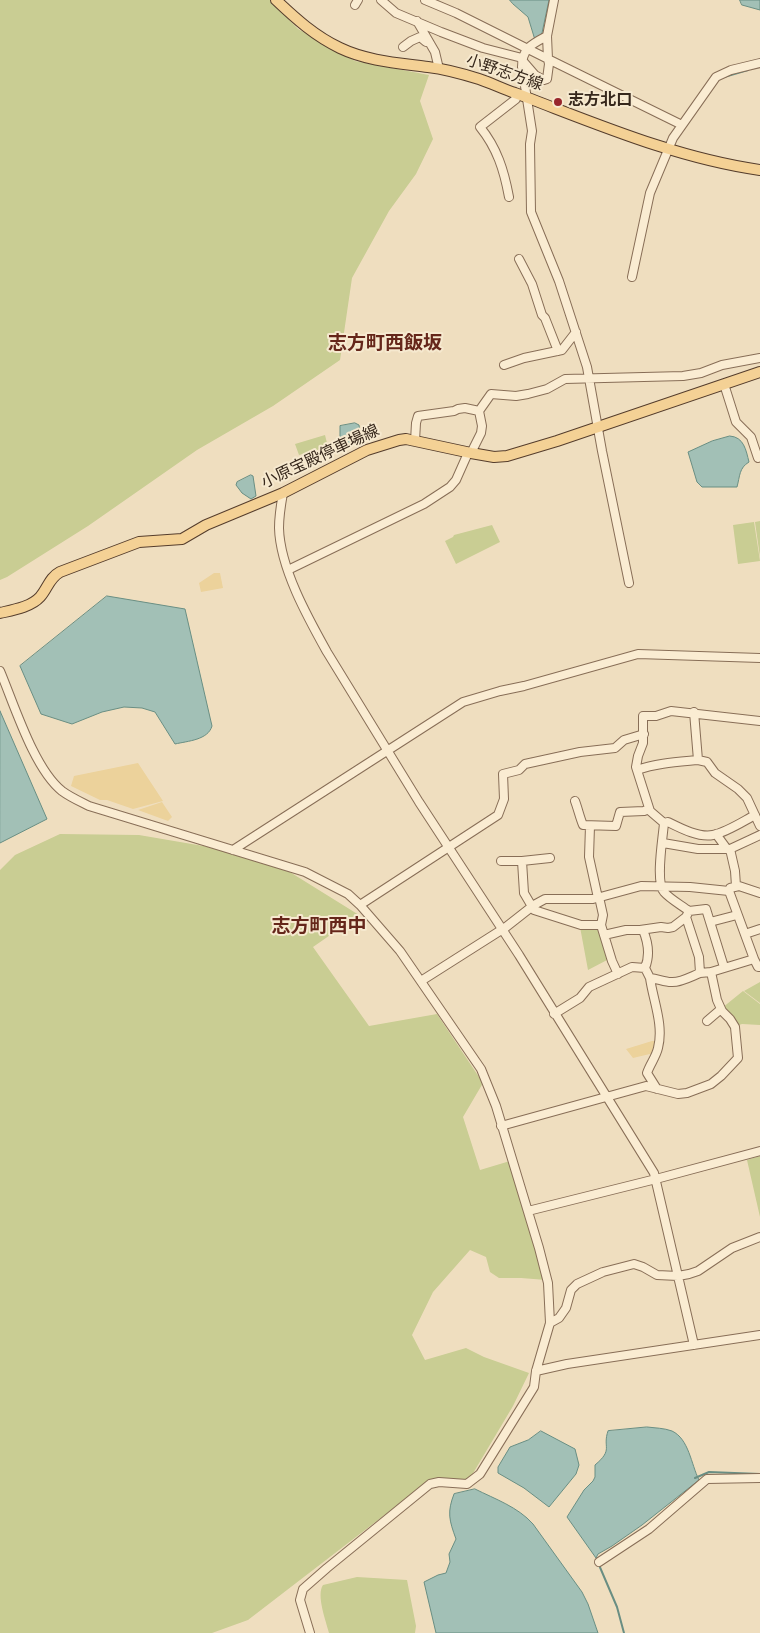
<!DOCTYPE html>
<html>
<head>
<meta charset="utf-8">
<style>
	body { margin:0 }
	canvas { display:block; background:#efdebf }
</style>
</head>
<body>
<canvas width="760" height="1633"></canvas>
<script>
const context = document.querySelector('canvas').getContext('2d');
context.lineJoin = 'round';
function paint(path, color) {
  context.fillStyle = color;
  context.fill(path, 'evenodd');
}
function trace(path, color, width, dash) {
  context.strokeStyle = color;
  context.lineWidth = width;
  context.lineCap = dash ? 'butt' : 'round';
  context.setLineDash(dash || []);
  context.stroke(path);
}
function write(font, color, halo, rows, align = 'center') {
  context.font = font + ' Spectral,"Noto Sans JP",serif';
  context.lineWidth = 4;
  context.setLineDash([]);
  context.textBaseline = 'middle';
  context.strokeStyle = halo;
  context.fillStyle = color;
  for (const [text, x, y, turn = 0] of rows) {
    context.save();
    context.translate(x, y);
    context.rotate((+turn || 0) * Math.PI / 180);
    context.textAlign = isNaN(turn) ? turn : align;
    if (halo) context.strokeText(text, 0, 0);
    context.fillText(text, 0, 0);
    context.restore();
  }
}
paint(new Path2D(`
	M0,0H270L298,29L355,61L429,75L420,101L433,139L416,174L389,211L352,278L340,360L273,406L197,450L88,526L7,577L0,580Z
	M325,435L328,447L299,455L295,444Z
	M760,521V557L755,522Z
	M754,522L760,561L738,564L733,525Z
	M492,525L500,542L456,564L445,541L453,537L454,535Z
	M60,834L139,835L221,849L285,869L359,915L313,947L369,1026L437,1014L483,1083L463,1117L480,1170L510,1161L546,1280L521,1278H499L490,1272L486,1257L470,1250L433,1292L412,1335L425,1360L466,1348L484,1357L529,1373L513,1406L469,1480H430L248,1620L212,1633H0V870L15,855Z
	M600,926L609,959L588,970L580,927Z
	M760,982V1003L744,991Z
	M743,991L760,1004V1025L742,1024L736,1026L722,1008Z
	M760,1156V1217L747,1160Z
	M357,1577L407,1580L416,1626L415,1633H329C326,1621 316,1595 323,1585Z`), '#c9cd93');
paint(new Path2D(`
	M214,573H220L223,588L201,592L199,583Z
	M138,763L163,801L133,809L107,800H100L71,786L74,776Z
	M162,802L172,817L168,821L138,810Z
	M652,1041H656L654,1053L633,1058L626,1049Z`), '#ecd29b');
const water = new Path2D(`
	M510,0H549L542,33L535,40L528,17L513,4Z
	M740,0H760V10L742,5Z
	M355,423L359,425L361,440L358,443L344,446L340,441V426Z
	M730,436C744,437 746,450 749,462C739,468 740,476 737,487H702L697,482L688,452L712,441Z
	M251,475L253,476L256,496L251,499L242,493L236,485L237,482Z
	M107,596L185,609L212,726C208,740 188,741 175,744L155,712L142,708L124,707L102,712L72,724L41,714L20,666Z
	M0,711L47,819L0,843Z
	M647,1427C655,1428 664,1428 672,1431C689,1439 691,1464 699,1480L642,1525L612,1546L598,1554L596,1558L567,1517L584,1490L593,1481L595,1477V1465C614,1449 602,1448 608,1431Z
	M541,1431L575,1449L579,1465L576,1474L549,1507L524,1488L498,1473V1467L510,1447L528,1440Z
	M475,1489C495,1499 518,1507 533,1524L582,1592L588,1604L598,1633H436L424,1582L438,1575L446,1573L450,1562L449,1554L456,1539C449,1520 447,1512 454,1494Z`);
paint(water, '#a2c0b6');
trace(water, '#698e83', 1);
trace(new Path2D(`
	M724,77L748,70
	M695,1478L709,1472L760,1474
	M599,1565L617,1607L624,1633`), '#698e83', 2);
const minor = new Path2D(`
	M381,0L396,13L441,32L483,48L522,58
	M425,0L456,13L548,59L549,64L547,79L544,80L535,75L522,60
	M554,0L547,36L548,59L682,125
	M355,5L358,0
	M417,21L435,52L439,69
	M547,36C532,44 522,48 522,67L532,131L530,144L531,212L559,281L587,367L602,451L629,583
	M403,47L411,41L420,37L426,42
	M509,197C504,170 497,148 480,127L516,99L517,94
	M519,259L532,284L542,315L545,318L558,351
	M632,277L650,193L673,138L716,77L731,70L760,63
	M504,365L524,358L562,350L576,332
	M724,384L736,422L751,437L758,458L760,457
	M415,441L416,423L418,416L454,411L458,409L465,408L479,411
	M471,453L481,433L482,426L479,411L491,394L516,396L528,394L547,389L565,379L683,376L701,373L722,365L760,358
	M283,493C281,504 279,517 279,528C280,568 308,618 327,652L419,802L519,955L654,1173L694,1345
	M288,570L424,504L450,487L456,480L468,453
	M0,671C14,704 34,769 62,791C70,797 79,801 89,806L305,872L348,894L360,905L400,951L481,1069L496,1106L539,1248L548,1283L550,1323L536,1371L534,1387L480,1474L467,1484L439,1482L430,1484L327,1568L303,1589L300,1600L310,1633
	M694,712L698,760L707,762L715,773L738,789L747,798L760,826
	M760,721L671,711L656,716H643V743L638,756L636,767L650,811L664,823C663,837 655,882 664,892C670,899 681,905 689,911L686,917L699,957L700,973L711,972L754,959L758,967H760
	M637,770C657,763 677,762 698,760
	M575,801C578,809 580,818 583,825L616,826L620,812L644,811L649,809
	M664,823L668,822C680,828 699,838 713,835C727,832 742,822 755,815
	M590,826L589,857L598,898
	M716,834L727,849
	M663,843L698,849H730L760,835
	M730,849L735,871L736,886
	M233,850L463,702L500,691L524,686L638,654L760,658
	M501,861H522L524,893L534,910L581,925H601
	M522,861L550,858
	M729,891L754,959
	M599,897L603,915L601,925L612,961L618,974
	M360,905L498,815L504,799L503,774L519,770L525,764L580,752L615,748L624,740L644,734
	M689,911L706,909L724,967
	M710,922L737,915
	M643,930C648,942 650,956 645,968
	M745,934L760,929
	M604,935L626,930H640L661,927L668,928L673,927L686,917
	M650,978C653,1000 664,1025 658,1048C656,1057 650,1064 647,1073L657,1089
	M421,981L506,927L534,905L545,899H593L641,886L690,887L729,891L730,888L739,886L760,893
	M554,1014L580,998L589,987L632,967L645,968L650,978C658,979 665,982 671,982C680,983 692,976 700,973
	M707,1021L721,1009
	M501,1126L646,1086L678,1094L687,1093L711,1084L721,1076L738,1058L735,1027L730,1019L722,1011L717,1000L711,972
	M528,1211L656,1179L760,1151
	M550,1323L559,1318L566,1308L571,1290L577,1284L603,1272L634,1264L643,1267L657,1275L678,1276L689,1274L698,1271L732,1248L760,1237
	M536,1371L567,1364L760,1335
	M599,1562L649,1529L707,1479L760,1478`);
const major = new Path2D(`
	M276,0C296,19 315,36 340,48C367,61 398,63 428,67C445,69 463,74 479,79C491,83 503,89 515,93C595,123 675,158 760,170
	M0,613C13,610 31,607 40,597C48,588 49,578 60,572L139,542L182,539L206,525L283,493L367,450L399,440L406,439L471,453L494,457L507,456L557,441L760,372`);
trace(minor, '#886e57', 10);
trace(major, '#553d2c', 12);
trace(minor, '#faecd2', 8);
trace(major, '#f4d195', 10);
for (const [x, y, r, color] of [
	[558,102,5,"#98262c"]
]) {
  const dot = new Path2D();
  dot.arc(x, y, r, 0, 2 * Math.PI);
  context.fillStyle = color;
  context.fill(dot);
  trace(dot, '#f6e9cf', 2);
}
write('16px', '#37281c', '#f6e9cf', [
	["小野志方線",504,74,19],
	["小原宝殿停車場線",321,458,-25]
]);
write('bold 16px', '#37281c', '#f6e9cf', [
	["志方北口",568,102]
], 'left');
write('bold 19px', '#65261a', '#f6e9cf', [
	["志方町西飯坂",385,345],
	["志方町西中",319,928]
]);
</script>
</body>
</html>
